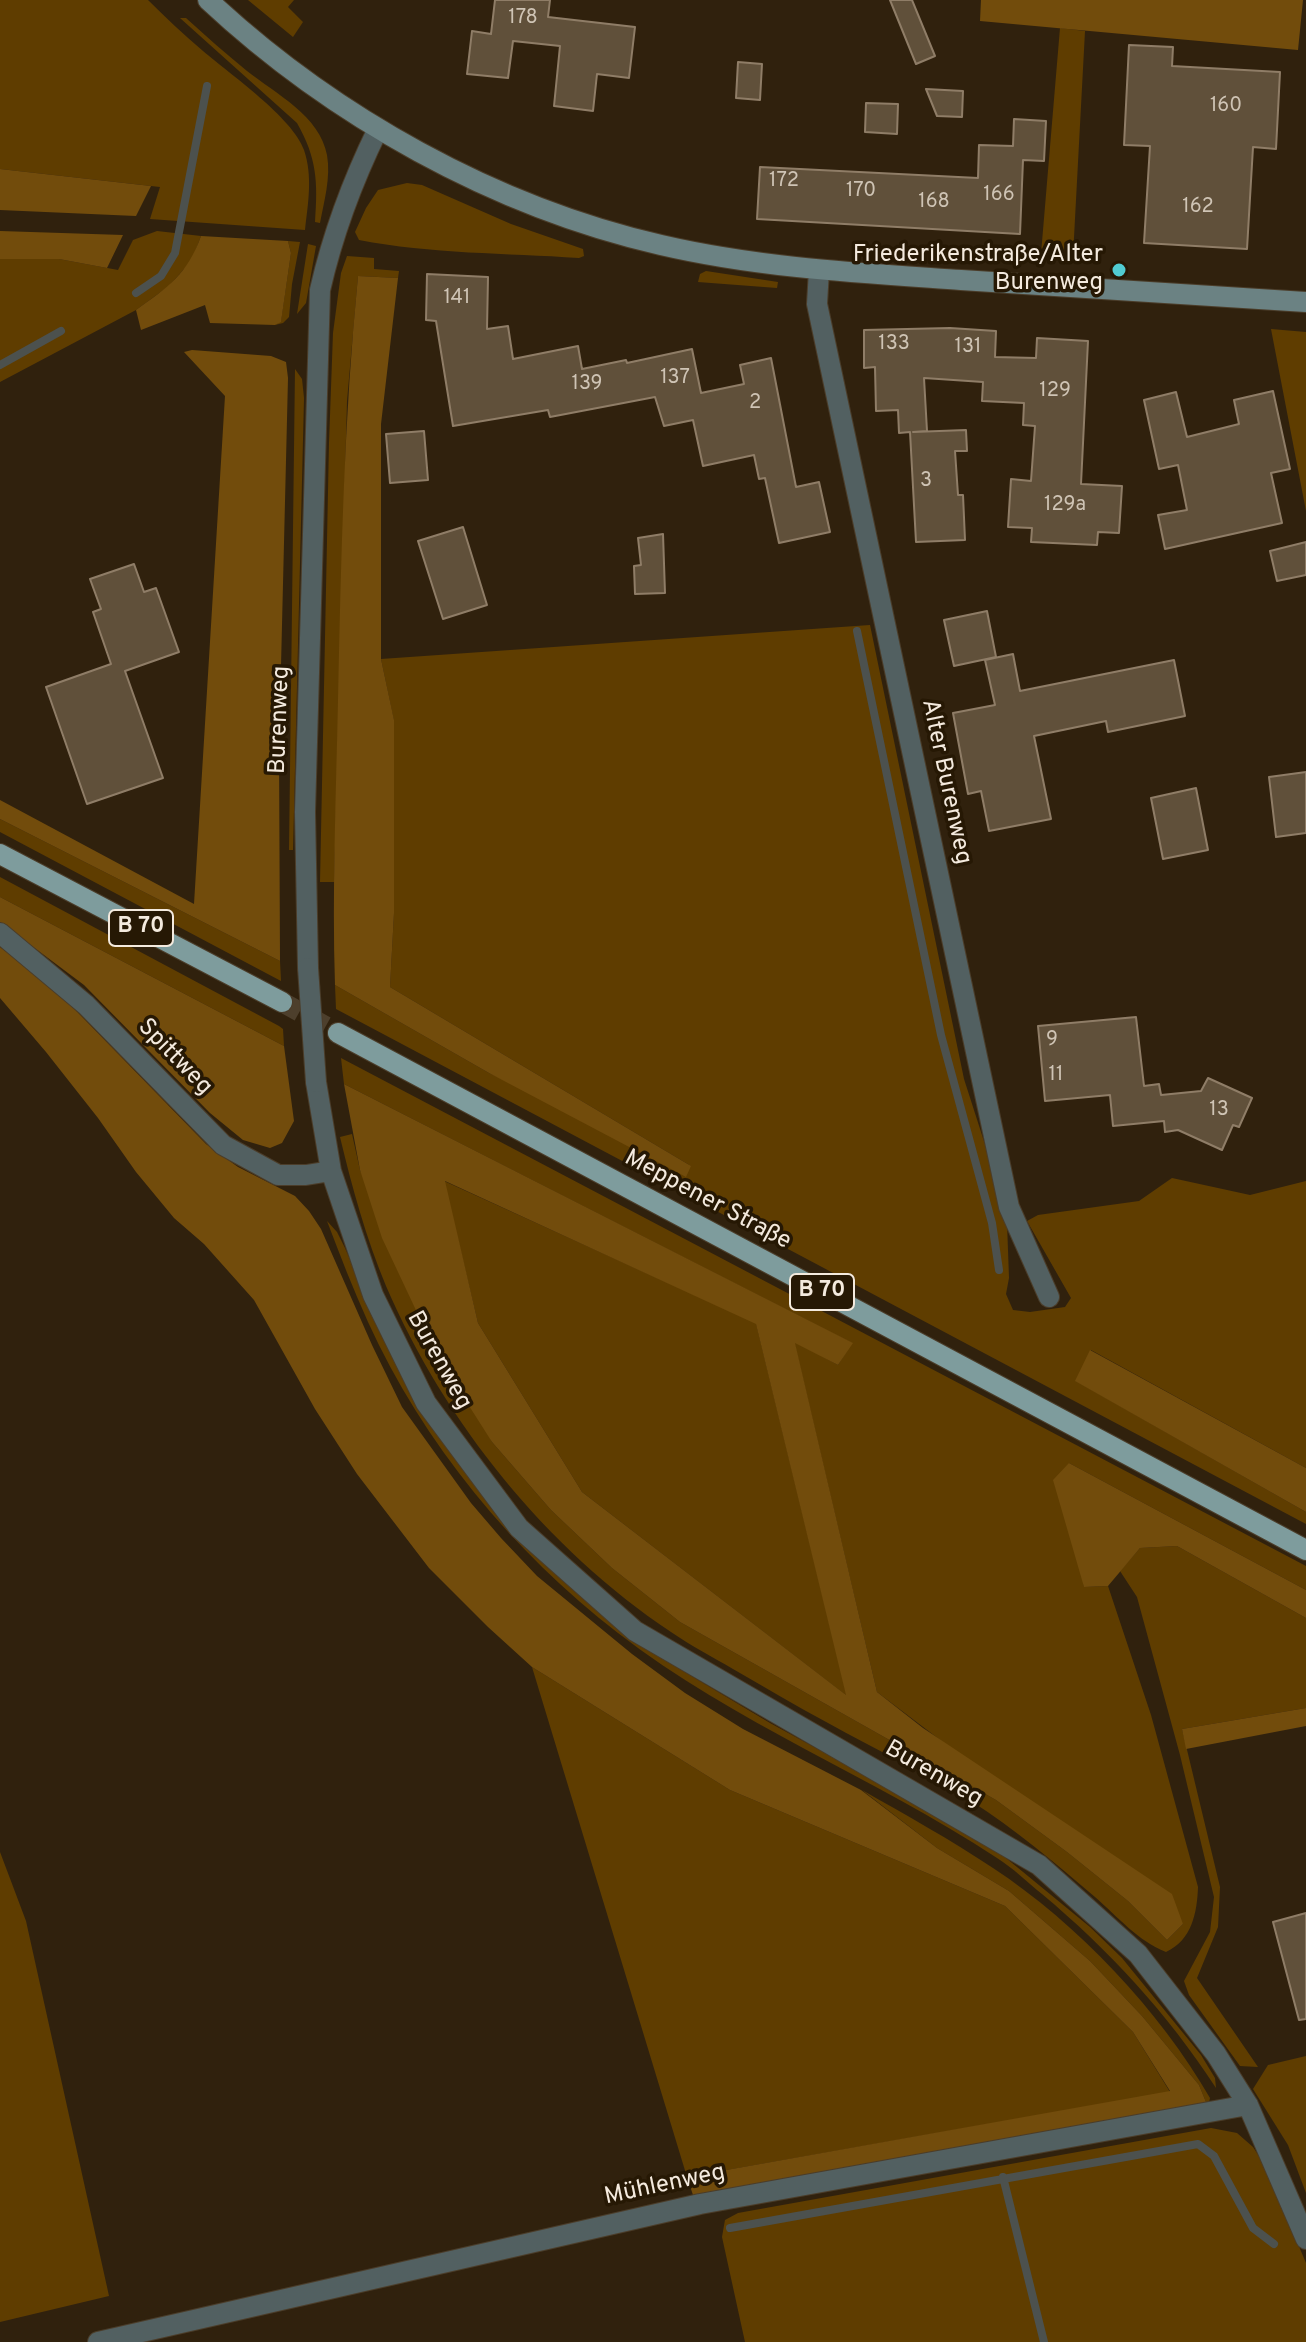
<!DOCTYPE html>
<html>
<head>
<meta charset="utf-8">
<style>
	body { margin:0 }
	canvas { display:block; background:#30210d }
</style>
</head>
<body>
<canvas width="1306" height="2342"></canvas>
<script>
const context = document.querySelector('canvas').getContext('2d');
context.lineJoin = 'round';
function paint(path, color) {
  context.fillStyle = color;
  context.fill(path, 'evenodd');
}
function trace(path, color, width, dash) {
  context.strokeStyle = color;
  context.lineWidth = width;
  context.lineCap = dash ? 'butt' : 'round';
  context.setLineDash(dash || []);
  context.stroke(path);
}
function write(font, color, halo, rows, align = 'center') {
  context.font = font + ' Overpass,sans-serif';
  context.lineWidth = 7;
  context.setLineDash([]);
  context.textBaseline = 'middle';
  context.strokeStyle = halo;
  context.fillStyle = color;
  for (const [text, x, y, turn = 0] of rows) {
    context.save();
    context.translate(x, y);
    context.rotate((+turn || 0) * Math.PI / 180);
    context.textAlign = isNaN(turn) ? turn : align;
    if (halo) context.strokeText(text, 0, 0);
    context.fillText(text, 0, 0);
    context.restore();
  }
}
paint(new Path2D(`
	M0,0H148C166,18 184,35 203,51C230,74 293,118 304,150C313,177 308,203 305,230L150,219L160,187L0,169Z
	M248,0H294L288,7L303,22L293,37Z
	M180,18H186C206,36 226,54 247,71C276,94 320,116 327,155C331,177 324,202 320,223L315,222C318,182 317,158 297,123Z
	M1060,28L1085,31L1073,256L1041,254Z
	M407,183L422,185L511,224L583,249L584,256L579,258C506,253 431,254 359,240L355,232L366,208L378,190Z
	M157,231L201,236L192,260L169,286L136,310L0,382V256L59,259L118,270L133,240Z
	M288,241L300,242L292,284L289,317L283,323L275,325L281,321L291,253Z
	M308,244L316,246L306,303L297,314Z
	M347,256L374,258V269L399,271L398,278L358,276L347,401L334,882H320L329,443L333,333L341,273Z
	M706,271L778,282L777,288L698,282L700,274Z
	M1271,329L1306,332V511Z
	M295,369L302,379L304,398L293,850H289Z
	M870,625L964,1079L998,1185L1007,1223L1009,1278L1006,1294L1013,1310L1030,1312L1065,1307L1071,1298L1027,1221L1038,1215L1139,1201L1172,1178L1250,1195L1306,1181V1468L1091,1350L1076,1381L1306,1512V1524L336,1009L335,985L489,1073L691,1166L390,987L394,913V721L381,659Z
	M0,819L280,961L281,981L0,832Z
	M0,877L279,1026L283,1029L284,1046L0,897Z
	M341,1058L1306,1566V1590L1069,1463L1084,1587L1108,1586L1151,1715L1198,1887C1197,1913 1192,1940 1166,1952C1138,1941 1118,1917 1095,1897C1055,1863 1015,1829 971,1801C925,1773 875,1749 828,1723C796,1706 765,1687 733,1669C713,1657 691,1646 671,1632C547,1549 445,1423 386,1286C366,1238 352,1187 340,1137L352,1134L360,1170L492,1442L551,1510L612,1568L680,1622L996,1800L1067,1852L1128,1901L1167,1940L1183,1924L877,1692L794,1341L838,1365L852,1343L344,1084Z
	M444,1181L756,1323L847,1696L582,1492L478,1323Z
	M327,1221L337,1232L345,1248L401,1375L430,1423L653,1653L770,1723L935,1813L1006,1858L1090,1927L1122,1958L1201,2055L1215,2078L1216,2088C1168,2014 1109,1950 1042,1894C1027,1882 1013,1868 997,1858C874,1777 734,1723 618,1633C513,1552 423,1443 368,1322C353,1289 340,1255 327,1221Z
	M1177,1546L1306,1618V1708L1182,1729L1220,1887L1218,1927L1197,1978L1258,2067L1240,2066L1189,1995L1184,1981L1210,1932L1214,1897L1180,1755L1137,1597L1120,1571L1140,1548Z
	M532,1667L730,1790L1005,1906L1133,2032L1170,2092L687,2177Z
	M862,1790C906,1815 951,1840 993,1868C1078,1924 1160,2011 1210,2098L1208,2107L1199,2085L1142,2016L1090,1961L1009,1891L937,1848Z
	M0,1852L26,1921L109,2296L0,2322Z
	M1306,2056V2193L1288,2145L1253,2089L1268,2065Z
	M1211,2128L1237,2133L1253,2147L1264,2164L1306,2263V2342H745L722,2237L725,2220L738,2213Z`), '#5f3d00');
paint(new Path2D(`
	M981,0H1303L1298,50L980,21Z
	M0,169L151,186L136,216L0,210Z
	M0,231L123,235L107,268L59,259H0Z
	M201,236L288,241L291,253L281,322L275,325L210,323L205,305L141,330L136,310C168,287 187,275 201,236Z
	M358,276L398,278L381,424V659L394,720V913L390,987L691,1166L686,1177L489,1073L335,985C332,891 336,795 338,700C341,558 344,417 358,276Z
	M192,350L271,356L286,362L288,378L279,748L280,961L0,819V800L194,904L225,396L184,352Z
	M0,897L284,1046L294,1121L282,1143L270,1148L243,1140L210,1113L84,985L0,922Z
	M0,947L53,987L206,1144L238,1167L295,1196L309,1211L321,1229L372,1345L402,1407L471,1503L501,1538L537,1576L632,1654L685,1693L743,1729L861,1790L937,1848L1009,1891L1090,1961L1142,2016L1199,2085L1208,2107L693,2195L687,2177L1170,2091L1133,2032L1005,1906L730,1790L532,1667L488,1627L429,1568L357,1474L315,1409L254,1300L204,1244L174,1218L136,1172L98,1118L46,1052L0,998Z
	M344,1084L853,1343L838,1365L795,1343L877,1692L923,1728L1172,1894L1183,1924L1167,1940L1128,1901L1067,1852L996,1800L680,1622L612,1568L551,1510L492,1442L438,1357L382,1238L360,1170ZM445,1181L756,1324L846,1695L582,1492L478,1323Z
	M1090,1350L1306,1468V1512L1075,1381Z
	M1069,1463L1306,1590V1618L1177,1546L1140,1548L1108,1586L1084,1587L1053,1480Z
	M1306,1708V1726L1186,1749L1182,1729Z`), '#724c0c');
trace(new Path2D(`
	M136,293L161,276L175,253L207,86
	M0,365L61,331
	M857,631L941,1035L992,1223L999,1270
	M1003,2177L1044,2342
	M730,2228L1198,2144L1214,2156L1253,2228L1274,2244`), '#4c514e', 8);
const building = new Path2D(`
	M495,0H550L548,17L635,27L629,78L597,74L593,111L554,106L560,46L513,41L508,78L467,74L472,31L491,34Z
	M890,0H912L935,56L916,64Z
	M1129,45L1173,47L1172,66L1280,72L1276,149L1253,147L1247,249L1144,243L1150,146L1124,145Z
	M738,62L762,64L760,100L736,98Z
	M926,89L963,91L962,117L937,116Z
	M866,103L898,104L897,134L865,132Z
	M1014,119L1046,121L1044,161L1023,160L1020,234L757,219L760,167L978,178L979,145L1013,146Z
	M427,274L488,277L487,329L508,326L513,359L578,346L582,369L626,360L627,363L692,349L701,393L744,384L740,365L771,358L796,487L819,482L830,532L779,543L765,478L759,479L754,455L703,466L693,420L664,426L655,397L550,417L548,410L453,426L436,321L426,320Z
	M950,328L996,331L995,357L1036,358L1037,338L1088,341L1081,484L1122,486L1119,533L1098,532L1097,545L1031,542L1032,528L1008,527L1011,479L1031,481L1035,426L1023,425L1024,403L982,401L983,382L924,378L927,431L913,432L966,430L967,451H955L958,495H963L965,540L916,542L910,432L899,433L898,410L876,411L875,367L864,368V330Z
	M1273,391L1290,469L1271,473L1282,523L1165,549L1158,515L1187,510L1178,465L1159,469L1144,400L1176,392L1187,437L1239,424L1234,400Z
	M424,431L428,480L390,483L386,434Z
	M463,527L487,605L443,619L418,541Z
	M663,534L665,593L635,594L634,566L641,565L638,538Z
	M1306,542V575L1277,581L1270,551Z
	M134,564L144,592L156,588L179,652L125,671L163,778L87,804L46,687L111,664L93,612L101,609L90,579Z
	M987,611L996,657L954,666L944,620Z
	M1013,654L1020,691L1174,660L1185,716L1108,732L1106,721L1034,736L1051,819L989,831L981,791L968,794L953,713L995,705L985,660Z
	M1306,772V833L1276,837L1269,777Z
	M1196,788L1208,850L1163,859L1151,798Z
	M1136,1017L1144,1086L1159,1084L1161,1095L1201,1091L1208,1078L1252,1098L1239,1127L1233,1125L1222,1150L1178,1130L1165,1132L1164,1121L1113,1126L1110,1095L1045,1101L1038,1026Z
	M1306,1913V2019L1299,2020L1273,1922Z`);
paint(building, '#60503a');
trace(building, '#8f7d67', 2);
trace(new Path2D(`
	M282,1002L338,1033`), '#4d3f2c', 20, [20, 10]);
const street = new Path2D(`
	M819,270L817,304L1009,1207L1049,1297
	M0,933L86,1005L223,1145L278,1175H306L331,1171
	M308,968L305,812L320,290C333,233 352,182 378,129
	M316,1082L331,1171L373,1295L426,1403L519,1528L635,1631L1039,1865L1138,1954L1216,2054L1248,2105L1306,2239
	M98,2342L700,2204L1248,2105`);
const secondary = new Path2D(`
	M208,0C332,116 495,207 661,245C760,268 861,273 961,280C1076,288 1191,295 1306,302`);
const primary = new Path2D(`
	M0,854L282,1002
	M338,1033L1306,1550`);
trace(street, '#4b3d2a', 22);
trace(secondary, '#4b3d2a', 22);
trace(primary, '#4b3d2a', 22);
trace(street, '#526061', 20);
trace(secondary, '#6b8283', 20);
trace(primary, '#7e9c9d', 20);
const streetBridge = new Path2D(`
	M308,968L316,1082`);
trace(streetBridge, '#4b3d2a', 22, []);
trace(streetBridge, '#526061', 20);
for (const [x, y, r, color] of [
	[1119,270,8,"#51ccd2"]
]) {
  const dot = new Path2D();
  dot.arc(x, y, r, 0, 2 * Math.PI);
  context.fillStyle = color;
  context.fill(dot);
  trace(dot, '#261804', 3);
}
write('20px', '#cfc4b5', null, [
	["178",523,19],
	["160",1226,107],
	["172",784,182],
	["170",861,192],
	["166",999,196],
	["168",934,203],
	["162",1198,208],
	["141",457,299],
	["133",894,345],
	["131",968,348],
	["137",675,379],
	["139",587,385],
	["129",1055,392],
	["2",755,404],
	["3",926,482],
	["129a",1065,506],
	["9",1052,1041],
	["11",1056,1076],
	["13",1219,1111]
]);
for (const [x, y, w] of [
	[141,928,64],
	[822,1292,64]
]) {
  const box = new Path2D();
  box.roundRect(x - w / 2, y - 18, w, 36, 6);
  context.fillStyle = '#261804';
  context.fill(box);
  trace(box, '#f4eade', 2);
}
write('bold 22px', '#f4eade', null, [
	["B 70",141,928],
	["B 70",822,1292]
]);
write('24px', '#f4eade', '#261804', [
	["Friederikenstraße/Alter",1103,256],
	["Burenweg",1103,284]
], 'right');
write('24px', '#f4eade', '#261804', [
	["Burenweg",281,720,-88],
	["Alter Burenweg",945,782,78],
	["Spittweg",174,1058,46],
	["Meppener Straße",707,1201,28],
	["Burenweg",438,1361,61],
	["Burenweg",933,1775,30],
	["Mühlenweg",665,2186,-12]
]);
</script>
</body>
</html>
